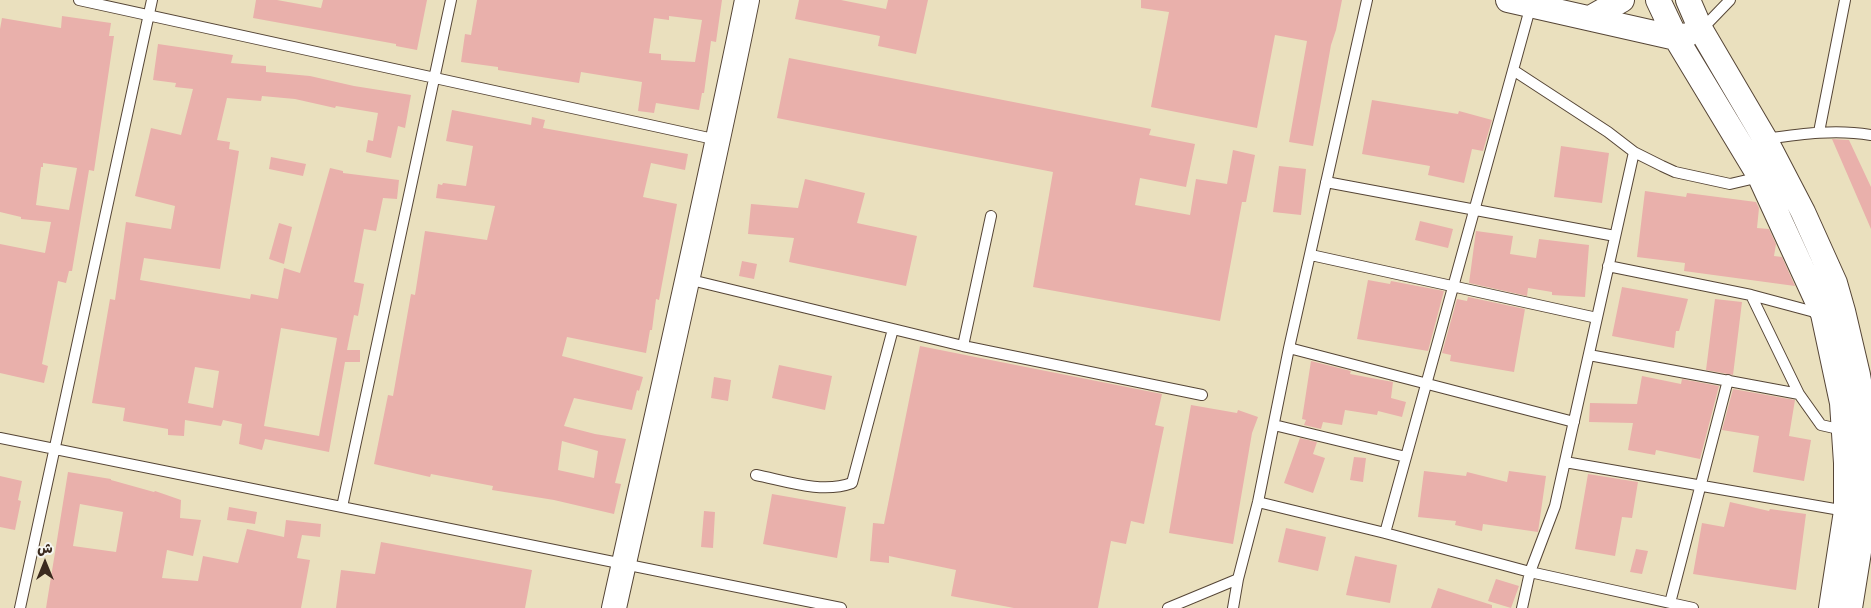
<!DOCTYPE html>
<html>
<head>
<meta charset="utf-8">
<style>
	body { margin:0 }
	#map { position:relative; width:1871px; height:608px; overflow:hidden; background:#eae0be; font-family:"Shantell Sans","Playpen Sans Arabic",sans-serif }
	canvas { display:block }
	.north { position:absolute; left:20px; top:538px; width:50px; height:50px; -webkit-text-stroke:4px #f6f6f2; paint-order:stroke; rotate:0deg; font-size:14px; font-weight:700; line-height:20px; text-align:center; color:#3b2a1e }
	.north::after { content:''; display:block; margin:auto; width:18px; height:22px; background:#3b2a1e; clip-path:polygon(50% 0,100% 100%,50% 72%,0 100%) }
</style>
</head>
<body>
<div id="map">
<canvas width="1871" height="608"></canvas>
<div class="north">ش</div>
</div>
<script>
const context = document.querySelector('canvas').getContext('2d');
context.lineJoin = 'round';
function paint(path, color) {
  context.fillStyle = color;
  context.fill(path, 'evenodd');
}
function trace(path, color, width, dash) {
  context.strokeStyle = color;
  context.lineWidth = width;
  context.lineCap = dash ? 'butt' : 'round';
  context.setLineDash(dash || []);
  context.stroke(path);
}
paint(new Path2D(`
	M256,0H277L321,8L323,0H427L417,50L396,46V44L253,18Z
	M477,0H722L716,42L711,41L704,93H702L699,110L656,103L654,113L638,111L642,82L581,72L579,83L498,70V67L461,62L465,34L471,35ZM669,16L702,20L695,62L661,60V54L649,53L654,18L669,20Z
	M799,0H841L886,9L888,0H928L916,54L878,46L880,36L795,19Z
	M1141,0H1342L1336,30L1331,45L1313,146L1289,142L1307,41L1275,35L1257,128L1151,107L1169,12L1141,8Z
	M62,16L111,23L109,36H114L94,171L89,170L72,271H69L66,283L58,281L42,364L48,366L44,383L0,373V244L45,253L51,222L21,219V217L0,212V29L2,18L61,28ZM43,163L77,168L69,210L36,205L41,167H43Z
	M158,44L233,55L231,63L266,66V72L310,76L354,86L411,95L405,128L398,126L391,158L366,152L368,140L373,141L378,113L336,106L335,108L295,99L262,96L261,101L227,98L217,140L230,142L229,149L239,151L220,269L144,258L140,280L250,299L251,294L278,299L284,268L300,273L330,168L343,171V173L399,180L397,199L383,198L376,231L364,229L354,282L364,284L358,316L354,315L347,350H360V362H345L329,452L265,439L262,450L239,444L242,424L223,420L221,426L185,420L184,436L168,435V429L123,421L125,408L92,403L110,299L115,300L126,222L171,229L175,206L135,196L151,128L181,135L193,89L175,87L176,83L153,80ZM281,328L337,338L319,436L264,426ZM195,367L219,371L213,408L188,403Z
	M789,58L1151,129L1149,135L1195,144L1186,187L1140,178L1135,205L1190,215L1196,179L1227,184L1233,150L1255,155L1246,202H1242L1220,321L1033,287L1053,172L777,118Z
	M1372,100L1458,114L1459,111L1492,120L1483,151L1472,149L1464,183L1428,175L1430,166L1362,154Z
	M452,110L531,125L532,117L545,120L543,128L688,154L685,170L651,163L643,197L677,204L659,300L656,299L652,330H650L646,353L567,337L562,356L643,377L639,391L637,390L632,410L574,398L564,426L595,434L626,439L615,483L621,484L614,514L554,500L492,490L493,486L431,474L430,477L374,464L388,395L393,396L411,294L415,295L425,231L487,240L495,206L436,198L438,184L442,185L443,183L466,186L473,146L446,141ZM562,441L598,451L594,478L558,470Z
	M1832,139L1849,140L1871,187V229Z
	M1561,146L1609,153L1602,203L1554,197Z
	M271,157L306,164L303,176L269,169Z
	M1279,166L1306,169L1301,215L1273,212Z
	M805,179L865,193L857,223L917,236L906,286L789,262L794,238L748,234L751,204L798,208Z
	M1645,191L1686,197L1687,193L1756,202L1759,208L1757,228L1769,229L1776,244L1774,256L1782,257L1795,286L1684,271L1685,263L1637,257Z
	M1420,221L1453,229L1448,248L1415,240Z
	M279,223L292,227L284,264L269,259Z
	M1476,231L1513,236L1510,254L1536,258L1539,239L1589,245L1585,297L1552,295V292L1528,288L1527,296L1469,283Z
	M742,261L757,264L754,279L739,276Z
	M1368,280L1390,284L1391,281L1444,291L1428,351L1357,339Z
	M1622,287L1688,299L1679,331H1676L1674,348L1612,336Z
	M1468,297L1525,309L1514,372L1450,361L1451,355L1442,353L1457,299L1467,301Z
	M1715,299L1742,302L1733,375L1706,370Z
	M920,346L1162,394L1155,425L1164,427L1144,524L1131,521L1126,544L1111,541L1098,608H1014L951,596L956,570L889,556V563L870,561L873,523L884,524Z
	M1311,361L1351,371L1350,374L1393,382L1391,398L1406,402L1402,417L1378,411L1377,415L1345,410L1342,425L1323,422L1321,429L1304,425L1306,420L1302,419Z
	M779,365L832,376L825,410L772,398Z
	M1642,376L1681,384L1682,379L1719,386L1700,459L1656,450L1655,455L1628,450L1633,423L1589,422L1590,403L1637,404Z
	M714,377L731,380L728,401L711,398Z
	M1733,389L1795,400L1789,436L1811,440L1804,481L1753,472L1759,436L1722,430Z
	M1191,405L1237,413L1238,410L1258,417L1252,433L1233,544L1169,533Z
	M1300,438L1317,442L1313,454L1325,458L1313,493L1284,483Z
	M1354,457L1366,458L1363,482L1350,480Z
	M1424,471L1466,476L1467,472L1507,482L1509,471L1546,476L1538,532L1483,524L1482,531L1455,525L1456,521L1418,517Z
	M68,472L111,479V480L154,492L155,491L181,500L180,518L201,520L193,556L167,550L162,578L198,581L203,556L238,563L247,529L284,537L286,520L321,524L320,537L302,535L297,558L310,560L301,608H46ZM80,504L123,512L116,552L73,546Z
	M1588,474L1638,482L1632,518L1622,517L1615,556L1575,549Z
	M0,476L22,481L18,500L21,501L15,530L0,527Z
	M772,494L846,507L837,558L763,544Z
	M1730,502L1769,511L1770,509L1806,514L1796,590L1693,574L1702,523L1724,527Z
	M229,507L257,512L255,524L227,520Z
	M704,511L715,512L713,548L701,547Z
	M1286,528L1326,537L1318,571L1278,562Z
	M381,542L532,570L525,608H336L341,570L375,574Z
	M1636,549L1648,551L1642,574L1630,572Z
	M1355,556L1397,565L1390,603L1346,595Z
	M1496,579L1519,586L1511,608L1488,601Z
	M1438,588L1492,605V608H1431Z`), '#e9b0ab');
const service = new Path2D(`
	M79,0L718,140
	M1702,29L1730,0
	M1513,70L1608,132L1634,152L1662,166L1675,172L1730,184L1760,177
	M1819,132L1845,0
	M1765,139C1801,134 1835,129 1871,135
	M1326,182L1615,236
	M1311,255L1597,318
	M1608,266L1751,295L1822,314
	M687,279L963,346L1202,395
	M1751,295L1799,394L1821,425L1843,430
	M963,346L991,216
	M1289,348L1574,422
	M1589,355L1799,394
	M1274,425L1406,457
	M0,438L841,608
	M1565,462L1846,511
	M756,475C786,481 822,494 852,483L893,329
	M1258,502L1385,533L1530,572L1693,608
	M342,507L451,0
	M1385,533L1531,5
	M1670,603L1728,380
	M20,608L152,0
	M1168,608L1238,579
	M1233,608L1238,579L1258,502L1289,348L1367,0
	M1522,608L1530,572L1555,506L1634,152`);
const tertiary = new Path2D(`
	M1508,0L1676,38L1687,35
	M1658,0L1676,38L1760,177L1823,314L1842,403L1846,463V511L1831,608
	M1688,0L1701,30L1765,139L1803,212L1835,283L1843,311L1858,375L1868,432L1869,473L1867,502L1850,608
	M1590,18L1622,0
	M614,608C659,405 706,203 747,0`);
trace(service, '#554536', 12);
trace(tertiary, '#554536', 26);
trace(service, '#fff', 10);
trace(tertiary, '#fff', 24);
</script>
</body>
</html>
